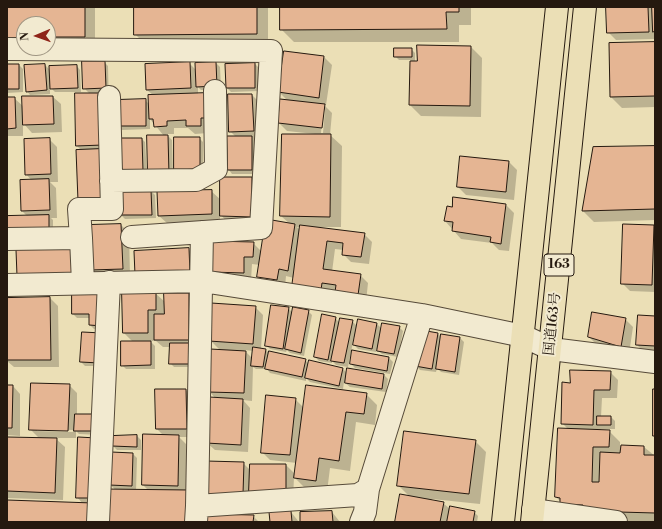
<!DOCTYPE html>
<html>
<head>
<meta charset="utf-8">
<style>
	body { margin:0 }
	#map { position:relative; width:662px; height:529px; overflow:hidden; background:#ebdfb6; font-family:"Libre Bodoni",serif }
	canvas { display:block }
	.frame { position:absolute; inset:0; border:8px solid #25190f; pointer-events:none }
	.north { position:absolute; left:16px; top:16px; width:40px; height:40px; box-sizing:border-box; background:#f2ead0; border:1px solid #a09683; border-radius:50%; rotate:268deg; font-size:11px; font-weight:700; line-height:16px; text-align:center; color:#25190f }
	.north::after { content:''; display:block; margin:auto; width:14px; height:18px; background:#8f2418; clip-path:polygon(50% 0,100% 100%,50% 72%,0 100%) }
</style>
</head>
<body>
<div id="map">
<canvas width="662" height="529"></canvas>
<div class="frame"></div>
<div class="north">N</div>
</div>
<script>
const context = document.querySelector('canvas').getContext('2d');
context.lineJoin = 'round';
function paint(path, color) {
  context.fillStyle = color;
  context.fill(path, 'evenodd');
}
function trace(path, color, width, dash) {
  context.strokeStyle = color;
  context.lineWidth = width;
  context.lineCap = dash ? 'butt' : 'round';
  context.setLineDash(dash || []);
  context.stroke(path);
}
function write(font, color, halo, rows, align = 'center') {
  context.font = font + ' "Libre Bodoni","Noto Serif JP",serif';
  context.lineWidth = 4;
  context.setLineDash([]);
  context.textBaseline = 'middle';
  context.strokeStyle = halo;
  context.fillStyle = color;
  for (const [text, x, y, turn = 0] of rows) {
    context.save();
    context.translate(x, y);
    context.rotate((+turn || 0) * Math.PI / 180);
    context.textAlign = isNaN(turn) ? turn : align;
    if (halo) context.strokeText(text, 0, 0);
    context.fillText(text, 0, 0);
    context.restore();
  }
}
paint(new Path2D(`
	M7,7H95V48H7ZM24,24H48V48H24Z
	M135,7H268V44L146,45L135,34Z
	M281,7H471V25H459V42H294L281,29Z
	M607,7H655V39L616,40L608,32Z
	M655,43V107L622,108L611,97Z
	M471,47L482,58L481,117L421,116L410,105L411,60H399L395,56L411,49L415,53V62Z
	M324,57L332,65L326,105H324L332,113L330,135L342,146L341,227H321L320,229L364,234L372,242L369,264L351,262L343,254L344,250L335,249L332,272L360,275L368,283L366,302L328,298L294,278L286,276L285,287L266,284L258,276L260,265L252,264L251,280L211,271L253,243L262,252L290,224L281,216L315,134L287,131L279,123L288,101L279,92ZM323,110H325L323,133H321ZM297,227H301V231Z
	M104,62L108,66L110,153L82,151L77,146L90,94L84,88Z
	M189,63L196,70L216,63L220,67L221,89L201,90L198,87V94H206L208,133L195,134L188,128H174V134H166L172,140L173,179L149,175L164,136L150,119V129L122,130L118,126L145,100L149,104L153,95L147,90Z
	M255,64L259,68V91L231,92L227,88Z
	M7,65H19L23,69V92L7,93Z
	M45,65L51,71L77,66L80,70L81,92H55L50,87V94L30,95L27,91Z
	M252,95L260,103L261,138L254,139L255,141L256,174H232L229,170L236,137L230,131Z
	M53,97L61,104L62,132L32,133L23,123V136H7V98H14L24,107Z
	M199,138L203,142V173L175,169Z
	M49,139L57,147L58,182H50L56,188L57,218H51L53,220V232L7,217H28L22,211L21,181H32L26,174Z
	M142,139L145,142L147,175L123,176Z
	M655,147V220L594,222L583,211Z
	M461,157L509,162L517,170L514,200L466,195L458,187Z
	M252,178L259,186V224H229L220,214V222L167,223L159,216L211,191L221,200Z
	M151,191L155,195L156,218L125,219L121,215Z
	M506,205L514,213L509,251L499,250L492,243L461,239L445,221L453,208Z
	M121,225L129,233L130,276L99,277L91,270Z
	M624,225L655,227V292L630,291L622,283Z
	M188,249L196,257L197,280L144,283Z
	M73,293L107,329H94L90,325V318H77L73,314Z
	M123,293H155L165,302L188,294L196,302L194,367H174L170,363L171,347H163L156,341H150L155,346V369H126L122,365L133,342L124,333Z
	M50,298L58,306L59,367H14L7,361V299Z
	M255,307L263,315L261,349H265L269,353L305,360L309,364L343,369L347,373L348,370L384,375L388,379L386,392L350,387L344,382L343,389L310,382L306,378V381L270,373L267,369H256L253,367L252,401L243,400L250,408L248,452L215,450L207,443L216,399L209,391L220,350L210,340ZM244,350L254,351L253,359Z
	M288,308L293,313L308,311L312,315L304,356L290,353L287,350L286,352L270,349L266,345Z
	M655,317V353H645L637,345Z
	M335,318L340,323L352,321L358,327L377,324L382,329L399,327L403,331L398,357L382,354L376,349V352L358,349L354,345L356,337H354L348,367L336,365L332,361V363L319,361L315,357Z
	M625,319L633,327L629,354L597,345L589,337Z
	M83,333L104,366H85L81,362Z
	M438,334L442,338H460L464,342L459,375L441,372L437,368L436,372L420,370L416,366Z
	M353,351L389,358L393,362L390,374L355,368L351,364Z
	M610,372L618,380L617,398H602L601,417H611L615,421V429H601V431H609L620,442V446L644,447L655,456V522H604L561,502L556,497L569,430L562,423L571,384Z
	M69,385L77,393V415L101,435L79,434L76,431V438H55L65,447L63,500L7,498V438L40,439L30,429ZM37,429L73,430V432L37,431Z
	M7,386H13L20,394V436L7,435Z
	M156,390H186L194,398V437H179L186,444V491H189L200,502V522H7L8,501L83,504L77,497L79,438L97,439L105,446L103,506H94L105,516V490H116L110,485L112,454H133L137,458L136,491H149L143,485L144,435L164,436L157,429Z
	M366,394L377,405L375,425L356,422L350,471L330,468L327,492L306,489L294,477L293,500L215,501L207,493L243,463L251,471L286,465L295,474L297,463L270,460L262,452L295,399L304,408Z
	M137,436L141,440V450H117L113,446V437Z
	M475,441L486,452L480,504L432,499V501L443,503L451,510L474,512L478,516L477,522H396L410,497L398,485Z
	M291,512L299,522H271Z
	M332,512L340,522H301Z
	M253,516L259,522H206Z`), '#0003');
const building = new Path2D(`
	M7,7H85V37H48V24H24V37L7,38Z
	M134,7H257V34L134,35Z
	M280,7H459V12H446L447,29L280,30Z
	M606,7H648L649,32L607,33Z
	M652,7H655V31L653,32Z
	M655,42V96L610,97L609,43Z
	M417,45L471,46L470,106L409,105L410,61H417Z
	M394,48H412V57H394Z
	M284,51L324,56L319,98L278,92Z
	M82,61H105L106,88L83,89Z
	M190,62L191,88L146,90L145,64Z
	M216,62L217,86L196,87L195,63Z
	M255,63V88H226L225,64Z
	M7,64H19V89H7Z
	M45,64L47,90L26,92L24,65Z
	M77,65L78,88L50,89L49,66Z
	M75,93H102L103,145L76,146Z
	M207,93V118H201V126H186V120L167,121V126L154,127L153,119H149L148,95Z
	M228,94H252L254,131L229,132Z
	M22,96H53L54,124L23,125Z
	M7,97H15L16,128L7,129Z
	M146,99V126H117L116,100Z
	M280,99L325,104L322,128L278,123Z
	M282,134H331L330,217L280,216Z
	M147,135H168L169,175H148Z
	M227,136H252V170H228Z
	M174,137H200V169L174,170Z
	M50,138L51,174L25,175L24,139Z
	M117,138H142L143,171L118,172Z
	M655,146V209L582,211L593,147Z
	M100,149L102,200L78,201L76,150Z
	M460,156L509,161L506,192L457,187Z
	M220,177H252V217L220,216Z
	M49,179L50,210L21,211L20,180Z
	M151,190L152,215H120V191Z
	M212,190V214L158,216L157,191Z
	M453,197L506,204L501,244L490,242L491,237L452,231L453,222L444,221L447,206L452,207Z
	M49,215V229L7,230V216Z
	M266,219L295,224L288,271L279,269L277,280L257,277Z
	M121,224L123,269L90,270L88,225Z
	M623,224L654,225L652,285L621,284Z
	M300,225L365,233L361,257L342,255L343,243L327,241L323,269L361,274L358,295L335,292L336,285L322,283L321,290L292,287Z
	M211,241L254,242L253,257H244V273L210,272Z
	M75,248L76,274L17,276L16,250Z
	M189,248L190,273L135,275L134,251Z
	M72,292H103V326L89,325V314H72Z
	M122,292H156V310H148V333H123Z
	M164,293H189V340H154V314H164Z
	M50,297L51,360H7V298Z
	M211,303L256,306L253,344L209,341Z
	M271,305L289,307L283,349L265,346Z
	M293,307L309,310L301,353L285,349Z
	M592,312L626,318L621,347L588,337Z
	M322,314L336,317L328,360L314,357Z
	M638,315L655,316V346L636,345Z
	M340,318L353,320L344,363L331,361Z
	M358,319L377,323L372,349L353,345Z
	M382,323L400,326L394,354L377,351Z
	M421,330L438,333L432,369L415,366Z
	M82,332L102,333L100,363L80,362Z
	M441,334L460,337L455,372L436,369Z
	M121,341H151V365L121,366Z
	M170,343H191L190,364H169Z
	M253,347L266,349L263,367L251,366Z
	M210,349L246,351L244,393L208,392Z
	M352,350L389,357L387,371L350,364Z
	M269,351L306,359L302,377L265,369Z
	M309,360L343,368L339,386L305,378Z
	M347,368L384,374L382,389L345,383Z
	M570,370L611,371L610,390H594L593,425L561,424L562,382L570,383Z
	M31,383L70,384L68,431L29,430Z
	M7,385H13L12,428H7Z
	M306,385L367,393L364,414L346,412L339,461L319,458L316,481L294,478Z
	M155,389H186L187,429H156Z
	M653,389H655V436H653Z
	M266,395L296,398L290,455L261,453Z
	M209,397L243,399L241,445L206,443Z
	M75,414H98V431H74Z
	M597,416H611V425H597Z
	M558,428L610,430L609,447H593L592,482H599L600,452L620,453L621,445L644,446V455H655V513L583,511V505L560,504V498L555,497Z
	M404,431L476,440L469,494L397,486Z
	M143,434L179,435L178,486L142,485Z
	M137,435V447L112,446V436Z
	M7,437L57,438L55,493L7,491Z
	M78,437L97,438L95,498H76Z
	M111,452L133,453L132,486L109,485Z
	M206,461L244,462L243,494H206Z
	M250,464H286V492H249Z
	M104,489L189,490V522H104Z
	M400,494L444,502L440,522H395Z
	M7,500L93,503V522H7Z
	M450,506L475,511L473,522H447Z
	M291,511L292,522H270L269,512Z
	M332,511L333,522H300V512Z
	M205,514L254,515L253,522H205Z`);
paint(building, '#e5b593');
trace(building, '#25190f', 1);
const minor = new Path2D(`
	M7,49L271,51L261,228L132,237
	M111,181L196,180L216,169L215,91
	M81,238L83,283
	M7,239L81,238L79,209H112L109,97
	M7,285L202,281L422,315L523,336L551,349L655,362
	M197,506L202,232
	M533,510L616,522
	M98,522L109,282
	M196,522L197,506L358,495L368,489L422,315
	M361,522L365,512L368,489`);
const highway = new Path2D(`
	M503,522L557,7
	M532,522L585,7`);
trace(minor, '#564a39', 24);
trace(highway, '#25190f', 24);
trace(minor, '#f2ead0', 22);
trace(highway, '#ebdfb6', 22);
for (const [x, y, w] of [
	[559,265,30]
]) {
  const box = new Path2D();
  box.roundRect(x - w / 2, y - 11, w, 22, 3);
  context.fillStyle = '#f2ead0';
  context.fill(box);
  trace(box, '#25190f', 1);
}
write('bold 13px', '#25190f', null, [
	["163",559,265]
]);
write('14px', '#25190f', '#f2ead0', [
	["国道163号",553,324,-84]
]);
</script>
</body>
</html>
